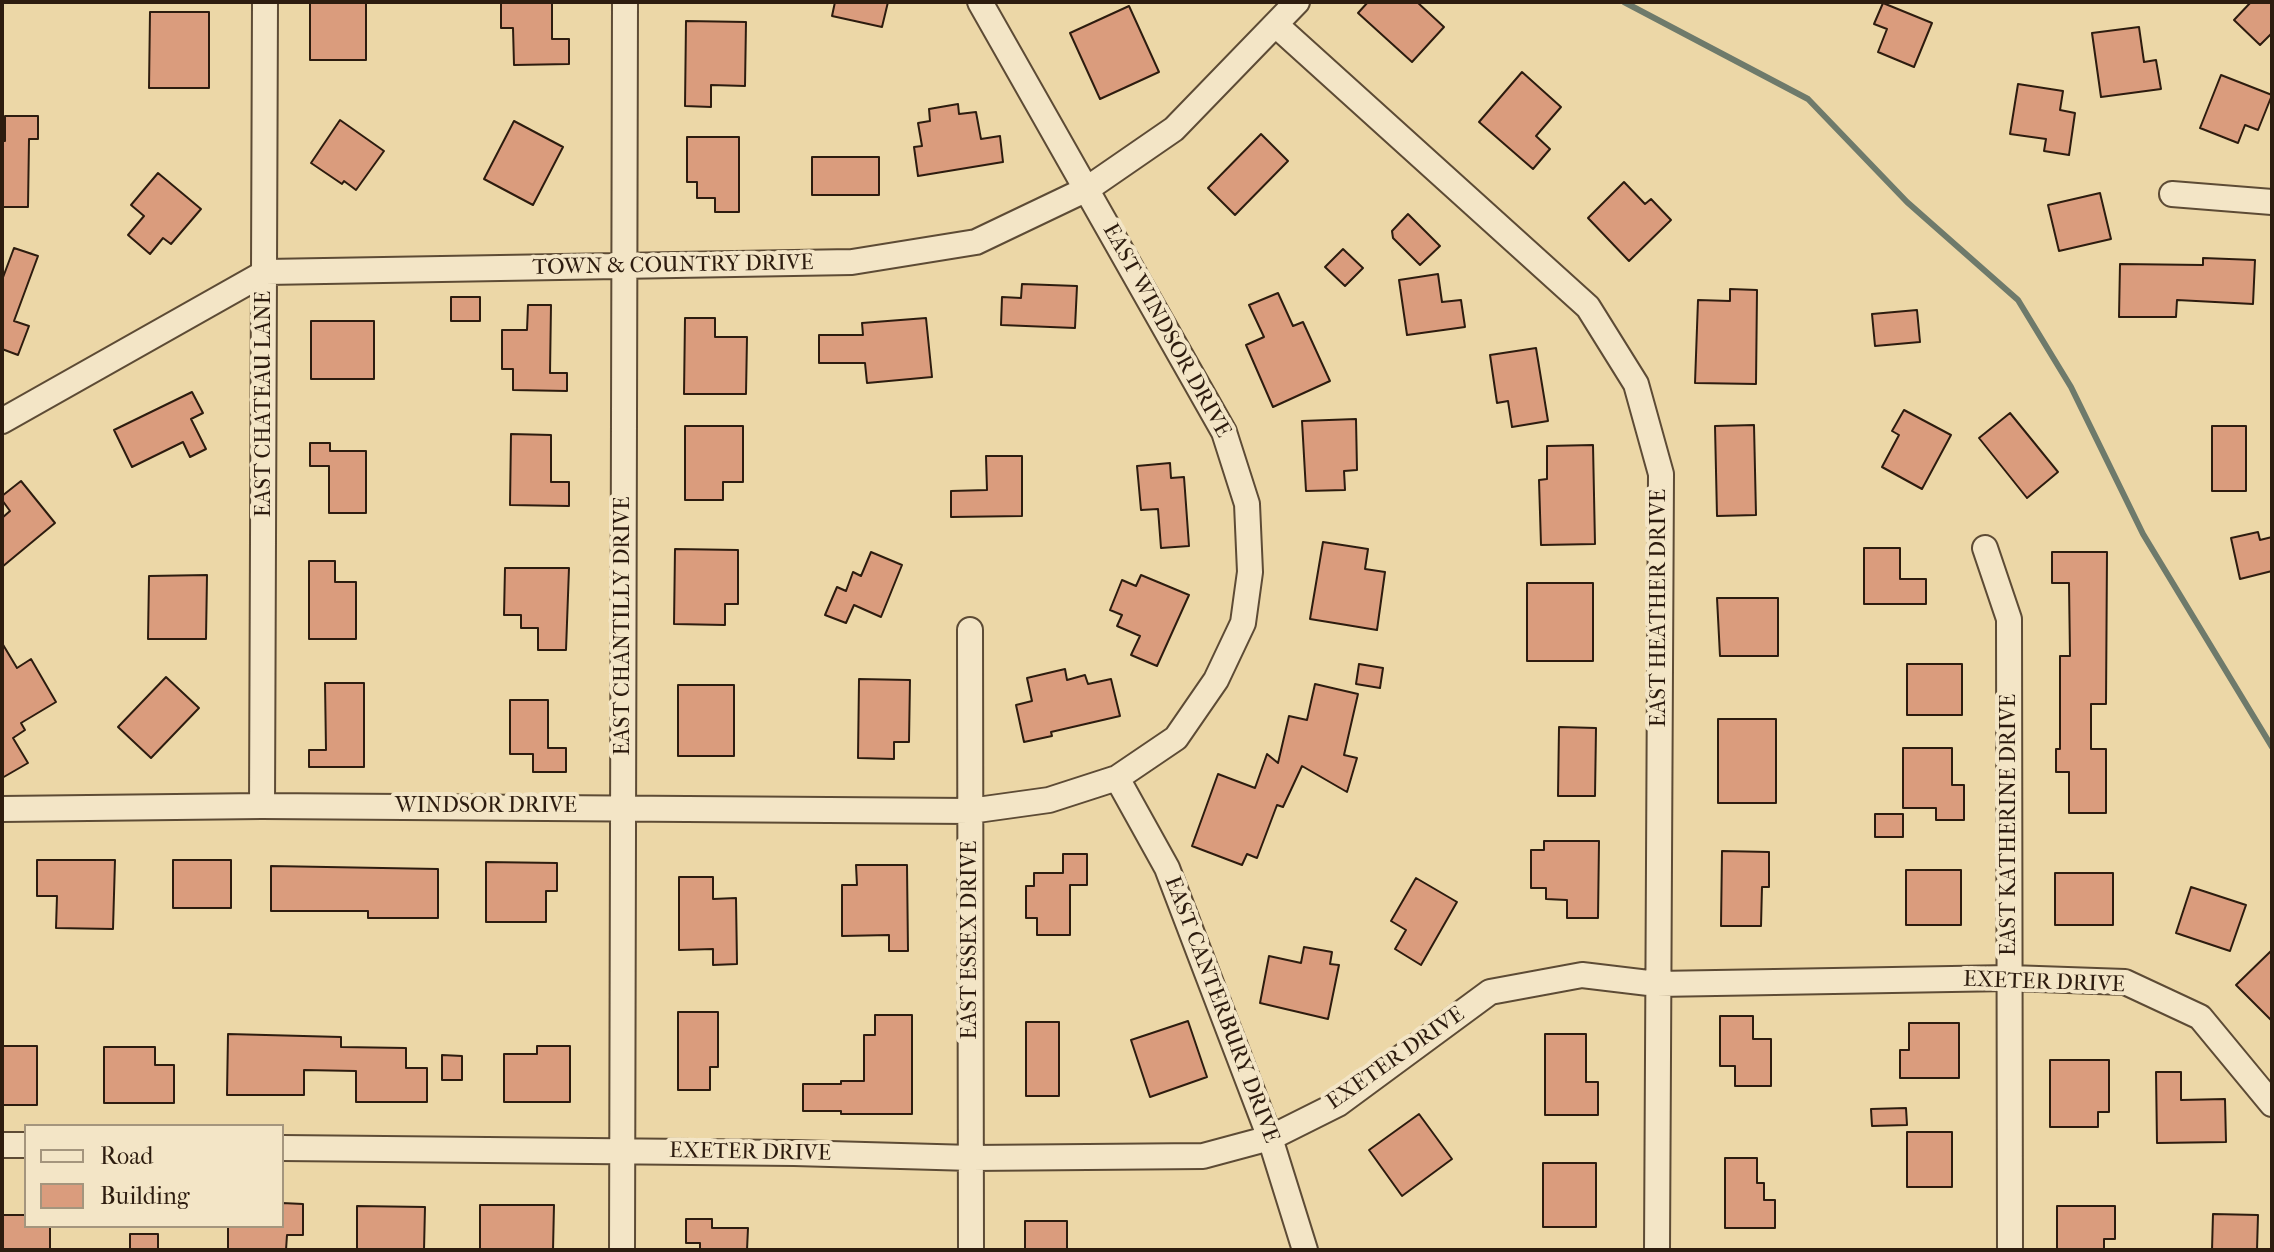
<!DOCTYPE html>
<html>
<head>
<meta charset="utf-8">
<style>
	body { margin:0 }
	#map { position:relative; width:2274px; height:1252px; overflow:hidden; background:#ecd7a7; font-family:"IM FELL French Canon",serif }
	canvas { display:block }
	.frame { position:absolute; inset:0; border:4px solid #2d1c0f; pointer-events:none }
	.legend { position:absolute; left:24px; top:1124px; width:260px; height:104px; box-sizing:border-box; background:#f3e5c6; border:2px solid #a4957d; margin:0; padding:10px 14px; list-style:none; font-size:24px; color:#2d1c0f }
	.legend li { display:flex; align-items:center; gap:16px; height:40px }
	.legend b { width:40px; border:2px solid #a4957d }
</style>
</head>
<body>
<div id="map">
<canvas width="2274" height="1252"></canvas>
<div class="frame"></div>
<ul class="legend">
<li><b style="height:10px;background:#f3e5c6"></b>Road</li>
<li><b style="height:22px;background:#da9c7d"></b>Building</li>
</ul>
</div>
<script>
const context = document.querySelector('canvas').getContext('2d');
context.lineJoin = 'round';
function trace(path, color, width, dash) {
  context.strokeStyle = color;
  context.lineWidth = width;
  context.lineCap = dash ? 'butt' : 'round';
  context.setLineDash(dash || []);
  context.stroke(path);
}
function paint(path, color) {
  context.fillStyle = color;
  context.fill(path, 'evenodd');
}
function write(font, color, halo, rows, align = 'center') {
  context.font = font + ' "IM FELL French Canon",serif';
  context.lineWidth = 8;
  context.setLineDash([]);
  context.textBaseline = 'middle';
  context.strokeStyle = halo;
  context.fillStyle = color;
  for (const [text, x, y, turn = 0] of rows) {
    context.save();
    context.translate(x, y);
    context.rotate((+turn || 0) * Math.PI / 180);
    context.textAlign = isNaN(turn) ? turn : align;
    if (halo) context.strokeText(text, 0, 0);
    context.fillText(text, 0, 0);
    context.restore();
  }
}
trace(new Path2D(`
	M1624,2L1808,99L1907,202L2018,300L2071,387L2143,534L2272,747`), '#6e7a6b', 6);
const building = new Path2D(`
	M310,2H366V60H310Z
	M501,2H552V39H569V64L514,65L513,28H501Z
	M835,2H888L882,27L832,16Z
	M1368,2H1417L1444,27L1412,62L1358,13Z
	M2251,2H2272V33L2260,45L2234,20Z
	M1883,3L1932,23L1914,67L1878,52L1887,29L1874,24Z
	M1129,6L1159,72L1100,99L1070,33Z
	M150,12H209V88H149Z
	M686,21L746,22L745,86L711,85V107L685,106Z
	M2139,27L2144,62L2156,60L2161,89L2101,97L2092,33Z
	M1522,72L1561,107L1536,136L1550,149L1533,169L1479,122Z
	M2221,75L2272,95L2258,130L2245,125L2238,143L2200,128Z
	M2018,84L2063,91L2060,110L2075,113L2069,155L2044,151L2046,139L2010,134Z
	M958,104L959,114L976,112L981,139L1000,136L1003,162L918,176L914,147L922,146L918,123L930,121L929,109Z
	M5,116H38V139H29L28,207H2V141H5Z
	M340,120L384,151L356,190L344,181L342,184L311,163Z
	M514,121L563,147L533,205L484,179Z
	M1261,134L1288,161L1235,215L1208,188Z
	M687,137H739V212H715V198H697V182H687Z
	M812,157H879V195H812Z
	M158,173L201,209L171,244L163,238L150,254L128,235L144,216L131,205Z
	M1624,182L1645,204L1651,199L1671,220L1629,261L1588,218Z
	M2100,193L2111,239L2059,251L2048,205Z
	M1408,214L1440,246L1420,265L1393,238L1392,231Z
	M14,248L38,256L14,321L29,326L18,355L2,349V280Z
	M1343,249L1363,268L1345,286L1325,267Z
	M2203,258L2255,260L2253,304L2177,300L2176,317H2119L2120,264L2203,265Z
	M1438,274L1442,302L1461,300L1465,327L1407,335L1399,280Z
	M1022,284L1077,286L1075,328L1001,325L1002,297L1021,298Z
	M1730,289L1757,290L1756,384L1695,383L1698,300L1730,301Z
	M1278,293L1293,326L1303,322L1330,381L1273,407L1246,345L1264,337L1249,305Z
	M451,297H480V321H451Z
	M528,305H551L550,373H567V391L513,390V369H502V330H527Z
	M1917,310L1920,342L1875,346L1872,314Z
	M685,318H715V337H747L746,394H684Z
	M926,318L932,377L867,383L865,363H819V335H863L862,323Z
	M311,321H374V379H311Z
	M1536,348L1548,421L1512,427L1508,401L1497,403L1490,355Z
	M192,392L203,413L191,419L206,449L190,457L183,442L132,467L114,430Z
	M1904,410L1951,435L1922,489L1882,467L1899,435L1892,431Z
	M2010,413L2058,472L2027,498L1979,438Z
	M1356,419L1357,470L1344,471L1345,490L1306,491L1302,421Z
	M1754,425L1756,515L1717,516L1715,426Z
	M685,426H743V482H723V500H685Z
	M2212,426H2246V491H2212Z
	M511,434L551,435V482H569V506L510,505Z
	M310,443H330V451H366V513H329V466H310Z
	M1593,445L1595,544L1541,545L1539,480L1547,479V446Z
	M986,456H1022V516L951,517V491L987,490Z
	M1170,463L1171,478L1184,477L1189,546L1161,548L1158,509L1141,510L1137,466Z
	M21,481L55,523L2,567V518L10,511L2,500V496Z
	M2258,532L2260,540L2272,537V571L2240,579L2231,538Z
	M1323,542L1368,549L1365,569L1385,572L1377,630L1310,619Z
	M1864,548H1900V579H1926V604H1864Z
	M675,549L738,550V604H725V625L674,624Z
	M871,552L902,565L881,617L854,605L846,623L825,615L837,587L846,591L853,572L861,576Z
	M2052,552H2107L2106,704H2091V749H2106V813H2069V772H2056V749H2060V656H2070L2069,583H2052Z
	M309,561H335V582H356V639H309Z
	M505,568H569L566,650H538V628H521V615H504Z
	M207,575L206,639H148L149,576Z
	M1141,575L1189,595L1157,666L1131,655L1140,636L1117,626L1122,615L1110,610L1122,580L1136,586Z
	M1527,583H1593V661H1527Z
	M1717,598H1778V656H1720Z
	M2,643L17,668L31,659L56,702L21,723L25,730L13,738L28,763L2,778Z
	M1359,664L1383,668L1380,688L1356,684Z
	M1907,664H1962V715H1907Z
	M1065,669L1067,680L1085,675L1088,684L1111,679L1120,716L1051,732L1052,736L1024,742L1016,705L1032,701L1027,678Z
	M166,677L199,708L151,758L118,727Z
	M859,679L910,680L909,742H894V759L858,758Z
	M325,683H364V767H309V750H326Z
	M1315,684L1358,694L1344,755L1357,758L1347,792L1302,766L1283,807L1277,805L1257,858L1247,854L1242,865L1192,846L1218,774L1255,788L1267,754L1278,763L1289,716L1307,720Z
	M678,685H734V756H678Z
	M510,700H548V748H566V772H533V754H510Z
	M1718,719H1776V803H1718Z
	M1559,727L1596,728L1595,796H1558Z
	M1903,748H1952V785H1964V820H1936V808H1903Z
	M1875,814H1903V837H1875Z
	M1544,841H1599L1598,918H1567V900L1546,899V888H1531V850H1544Z
	M1722,851L1769,852V887H1762L1761,926H1721Z
	M1063,854H1087V885H1070V935H1037V918H1026V886H1034V873H1063Z
	M37,860H115L113,929L56,928L57,896H37Z
	M173,860H231V908H173Z
	M486,862L557,863V891H546V922H486Z
	M856,865H907L908,951H889V935L842,936V885H857Z
	M271,866L438,869V918H368V911H271Z
	M1906,870H1961V925H1906Z
	M2055,873H2113V925H2055Z
	M679,877H713V899L736,898L737,964L713,965V949L679,950Z
	M1416,878L1457,902L1421,965L1395,949L1406,930L1391,921Z
	M2191,887L2246,905L2230,951L2176,933Z
	M1304,947L1332,952L1330,964L1339,965L1328,1019L1260,1003L1269,956L1301,963Z
	M2272,950V1021L2236,985Z
	M678,1012H718V1067H710V1090H678Z
	M875,1015H912V1114H841V1111H803V1084H841V1081H864V1035H875Z
	M1720,1016H1753V1039H1771V1086H1735V1066H1720Z
	M1188,1021L1207,1077L1150,1097L1131,1040Z
	M1026,1022H1059V1096H1026Z
	M1909,1023H1959V1078H1900V1050H1909Z
	M228,1034L341,1037V1047L406,1048V1068H427V1102H356V1071L304,1070V1095H227Z
	M1545,1034H1586V1082H1598V1115H1545Z
	M2,1046H37V1105H2Z
	M537,1046H570V1102H504V1054H537Z
	M104,1047H155V1065H174V1103H104Z
	M442,1055L462,1056V1080H442Z
	M2050,1060H2109V1112H2098V1127H2050Z
	M2156,1072H2181V1100L2225,1099L2226,1142L2157,1143Z
	M1906,1108L1907,1125L1872,1126L1871,1109Z
	M1419,1114L1452,1159L1402,1196L1369,1150Z
	M1907,1132H1952V1187H1907Z
	M1725,1158H1757V1183H1764V1200H1775V1228H1725Z
	M1543,1163H1596V1227H1543Z
	M282,1203L303,1204V1235H287L286,1250H228V1226H282Z
	M480,1205H554L553,1250H480Z
	M357,1206L425,1207L424,1250H357Z
	M2057,1206H2115V1239H2104V1250H2057Z
	M2213,1214L2258,1215L2257,1250H2212Z
	M2,1215H26V1226H50V1250H2Z
	M686,1219H712V1228H748L747,1250H700V1243H686Z
	M1025,1221H1067V1250H1025Z
	M130,1234H158V1250H130Z`);
paint(building, '#da9c7d');
trace(building, '#2d1c0f', 2);
const minor = new Path2D(`
	M1276,25L1588,307L1636,384L1661,474L1657,1250
	M2172,194L2272,202
	M2,421L266,272L852,262L976,242L1087,189L1174,129L1297,2
	M1985,548L2009,619L2010,1250
	M970,630L971,1250
	M1117,778L1167,868L1270,1138L1305,1250
	M262,806L265,2
	M2,809L262,806L970,811L1049,800L1117,778L1176,738L1216,680L1243,623L1250,572L1247,504L1224,432L980,2
	M2,1145H26
	M282,1148L794,1153L972,1158L1203,1156L1270,1138L1338,1104L1490,992L1582,975L1657,984L2010,978L2125,982L2200,1017L2272,1104
	M622,1250L625,2`);
trace(minor, '#5d4b35', 28);
trace(minor, '#f3e5c6', 24);
write('22px', '#2d1c0f', '#f3e5c6', [
	["TOWN & COUNTRY DRIVE",673,266,-1],
	["EAST WINDSOR DRIVE",1166,331,61],
	["EAST CHATEAU LANE",265,404,-90],
	["EAST HEATHER DRIVE",1660,608,-90],
	["EAST CHANTILLY DRIVE",624,626,-90],
	["WINDSOR DRIVE",486,807],
	["EAST KATHERINE DRIVE",2010,825,-90],
	["EAST ESSEX DRIVE",971,940,-90],
	["EXETER DRIVE",2044,983,2],
	["EAST CANTERBURY DRIVE",1221,1010,69],
	["EXETER DRIVE",1396,1059,-35],
	["EXETER DRIVE",750,1153,1]
]);
</script>
</body>
</html>
